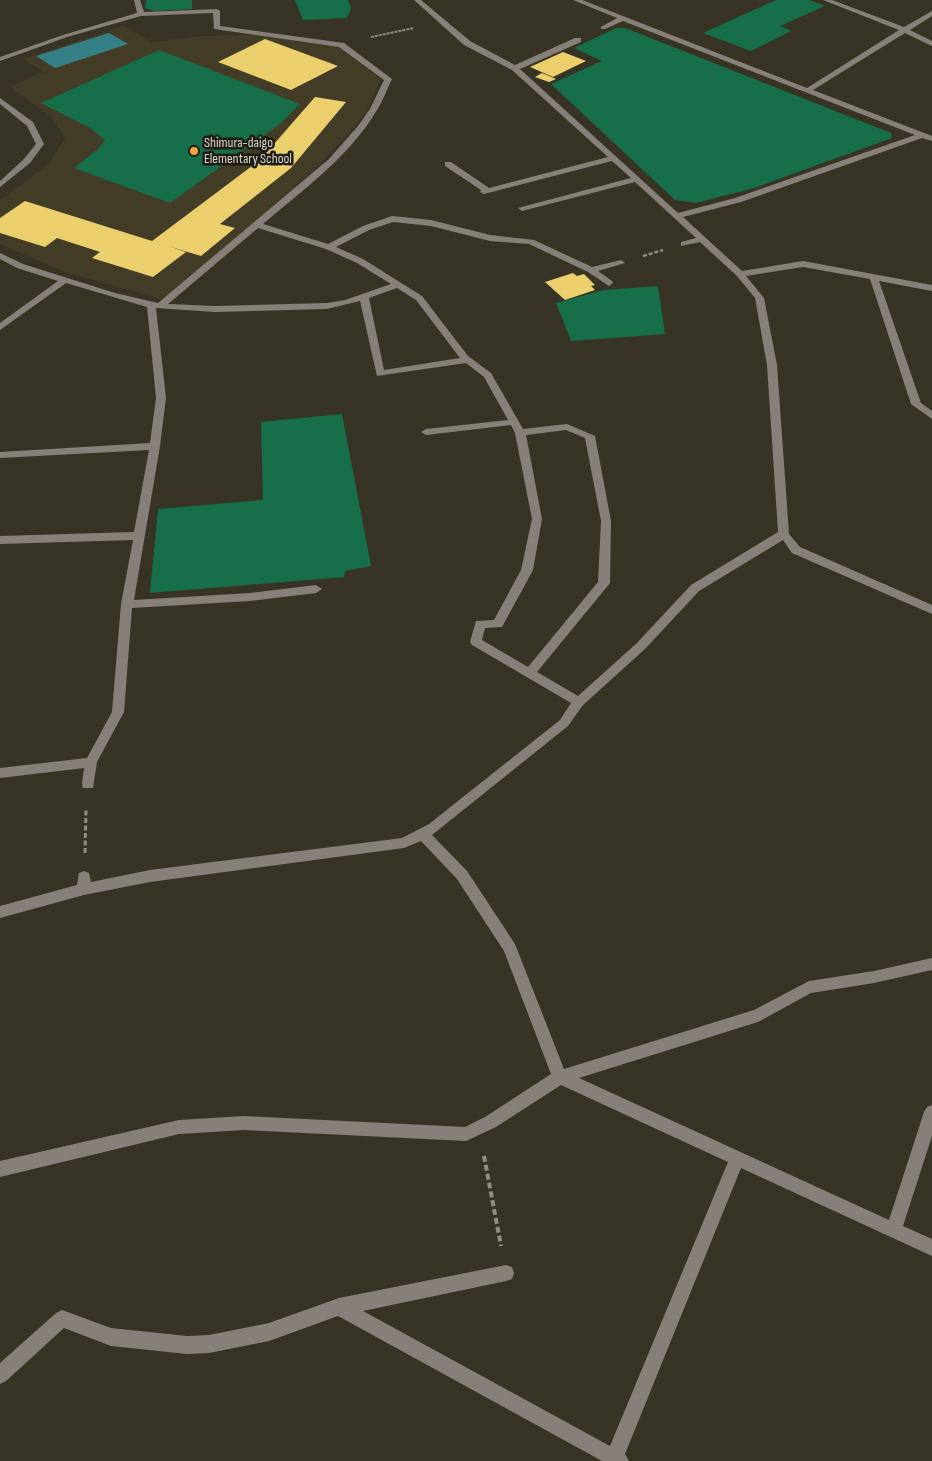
<!DOCTYPE html>
<html>
<head>
<meta charset="utf-8">
<style>
	body { margin:0 }
	canvas { display:block; background:#383425 }
</style>
</head>
<body>
<canvas width="932" height="1461"></canvas>
<script>
const context = document.querySelector('canvas').getContext('2d');
context.lineJoin = 'round';
function paint(path, color) {
  context.fillStyle = color;
  context.fill(path, 'evenodd');
}
function trace(path, color, width, dash) {
  context.strokeStyle = color;
  context.lineWidth = width;
  context.lineCap = dash ? 'butt' : 'round';
  context.setLineDash(dash || []);
  context.stroke(path);
}
function write(font, color, halo, rows, align = 'center') {
  context.font = font + ' "Sofia Sans Condensed",sans-serif';
  context.lineWidth = 5;
  context.setLineDash([]);
  context.textBaseline = 'middle';
  context.strokeStyle = halo;
  context.fillStyle = color;
  for (const [text, x, y, turn = 0] of rows) {
    context.save();
    context.translate(x, y);
    context.rotate((+turn || 0) * Math.PI / 180);
    context.textAlign = isNaN(turn) ? turn : align;
    if (halo) context.strokeText(text, 0, 0);
    context.fillText(text, 0, 0);
    context.restore();
  }
}
paint(new Path2D(`
	M123,26L152,42L204,36L253,35L338,47L381,79L367,111L355,126L320,164L254,223L162,299L65,272L0,244V200L48,165L65,139L52,117L10,87L43,72L23,59Z`), '#433c26');
paint(new Path2D(`
	M146,0H192V9L154,11L145,8Z
	M295,0H348L351,9L347,18L303,20Z
	M776,0H809L825,6L780,26L791,31L751,51L703,33Z
	M616,28H625L891,133L892,138L754,188L696,203L675,200L551,84L602,61L574,48Z
	M159,50L300,104L280,124L170,203L74,168L98,149L105,140L90,128L41,103Z
	M658,286L665,334L571,341L556,303L604,290Z
	M342,414L371,566L345,571L344,577L150,593L158,509L263,500L261,422Z`), '#166e4b');
paint(new Path2D(`
	M109,33L128,44L55,68L36,56Z`), '#358086');
paint(new Path2D(`
	M265,39L338,66L291,90L218,62Z
	M563,52L586,61L553,77L530,67Z
	M542,73L556,79L549,82L535,77Z
	M315,97L346,102L291,168L220,224L235,228L201,256L168,246L186,252L153,277L92,258L100,252L57,238L45,247L0,233V218L25,201L152,241L260,160Z
	M573,273L577,276L584,274L595,285L591,286L595,290L565,300L545,282Z`), '#ebcf6d');
trace(new Path2D(`
	M371,37L414,28`), '#908d81', 2, [3, 1]);
trace(new Path2D(`
	M643,256L663,250`), '#908d81', 2.5, [4, 2]);
trace(new Path2D(`
	M85,853L86,810`), '#908d81', 3, [5, 2.5]);
trace(new Path2D(`
	M484,1156L501,1246`), '#908d81', 4, [6, 3]);
paint(new Path2D(`
	M134,0H140L144,12L217,9L220,11V26L344,43L392,79C387,89 383,101 377,110C349,157 304,189 263,224L328,244L363,226L392,216L431,220L490,235L534,240L592,267L621,260L625,263L598,271L612,281L613,283L609,286L588,272L529,244L490,241L431,226L393,222L369,230L336,247L363,259L422,296L468,356L491,373L523,429L567,424L595,436L611,521L610,583L537,672L578,696L637,643L691,585L778,532L767,365L755,298L737,276L700,242L681,246V242L696,238L635,182L522,211L518,208L631,178L612,161L484,194L480,192L481,190L445,166V162H451L489,188L608,157L512,70L464,45L414,0H421L470,41L515,65L575,38H581V42L520,69L678,213L735,198L915,135L623,21L605,29H601V27L617,18L573,0H582L807,88L899,30L823,0H832L904,27L932,11V16L910,30L932,41V46L905,33L813,90L932,136V141L922,138L741,202L683,217L742,271L803,261L932,285V291L879,281L921,403L932,411V419L911,404L870,279L803,267L746,276L764,298L777,365L789,534L800,547L932,605V614L792,553L783,540L699,591L645,649L583,705L568,726L432,835L467,871L515,944L564,1069L754,1010L809,981L874,971L932,958V970L874,983L811,993L758,1022L579,1078L889,1220L924,1112L927,1107L932,1105V1136L903,1226L932,1239V1256L741,1168L625,1454L629,1461H602L338,1316L269,1341L209,1353L187,1354L111,1346L64,1328L6,1381L0,1384V1363L56,1313L62,1310L111,1328L187,1336L209,1335L269,1323L339,1298L506,1265L512,1267L514,1273L512,1279L506,1281L363,1311L610,1446L728,1162L561,1085L496,1127L466,1141L244,1130L179,1134L0,1177V1161L179,1120L244,1116L465,1127L485,1117L551,1074L504,951L457,879L421,841L404,848L150,882L84,895L0,918V906L77,885L79,873L84,871L89,873L91,882L150,870L402,838L429,824L560,720L571,703L472,645L470,642L476,621L494,620L521,570L532,519L515,433L511,425L426,435L421,432L426,429L508,420L484,377L466,363L377,376L360,301L327,309L215,312L156,308L166,398L160,446L134,600L250,593L316,585L322,589L316,593L250,601L132,608L124,712L97,762L93,788H83L82,784L84,768L0,778V768L87,758L112,712L121,604L133,540L0,544V536L134,532L149,450L0,458V452L150,443L156,398L147,307L66,283L0,330V323L58,281L17,268L0,259V253L23,264L115,293L158,303L329,159L358,126L370,109L384,80L339,47L214,29L213,13L141,16L67,37L0,61V57L63,35L137,13ZM258,228L326,249L357,263L391,284L345,300L327,303L215,306L168,304ZM397,288L416,300L460,358L384,370L369,298ZM566,430L585,438L601,521L598,582L528,667L482,640L485,628L502,627L533,570L542,519L526,435Z
	M0,98L33,122L44,144L30,163L0,187V181L24,159L36,144L27,126L0,104Z`), '#877f7a');
for (const [x, y, r, color] of [
	[194,151,5,"#f1a63f"]
]) {
  const dot = new Path2D();
  dot.arc(x, y, r, 0, 2 * Math.PI);
  context.fillStyle = color;
  context.fill(dot);
  trace(dot, '#1e1c15', 2);
}
write('14px', '#d9d6cd', '#1e1c15', [
	["Shimura-daigo",204,143],
	["Elementary School",204,159]
], 'left');
</script>
</body>
</html>
